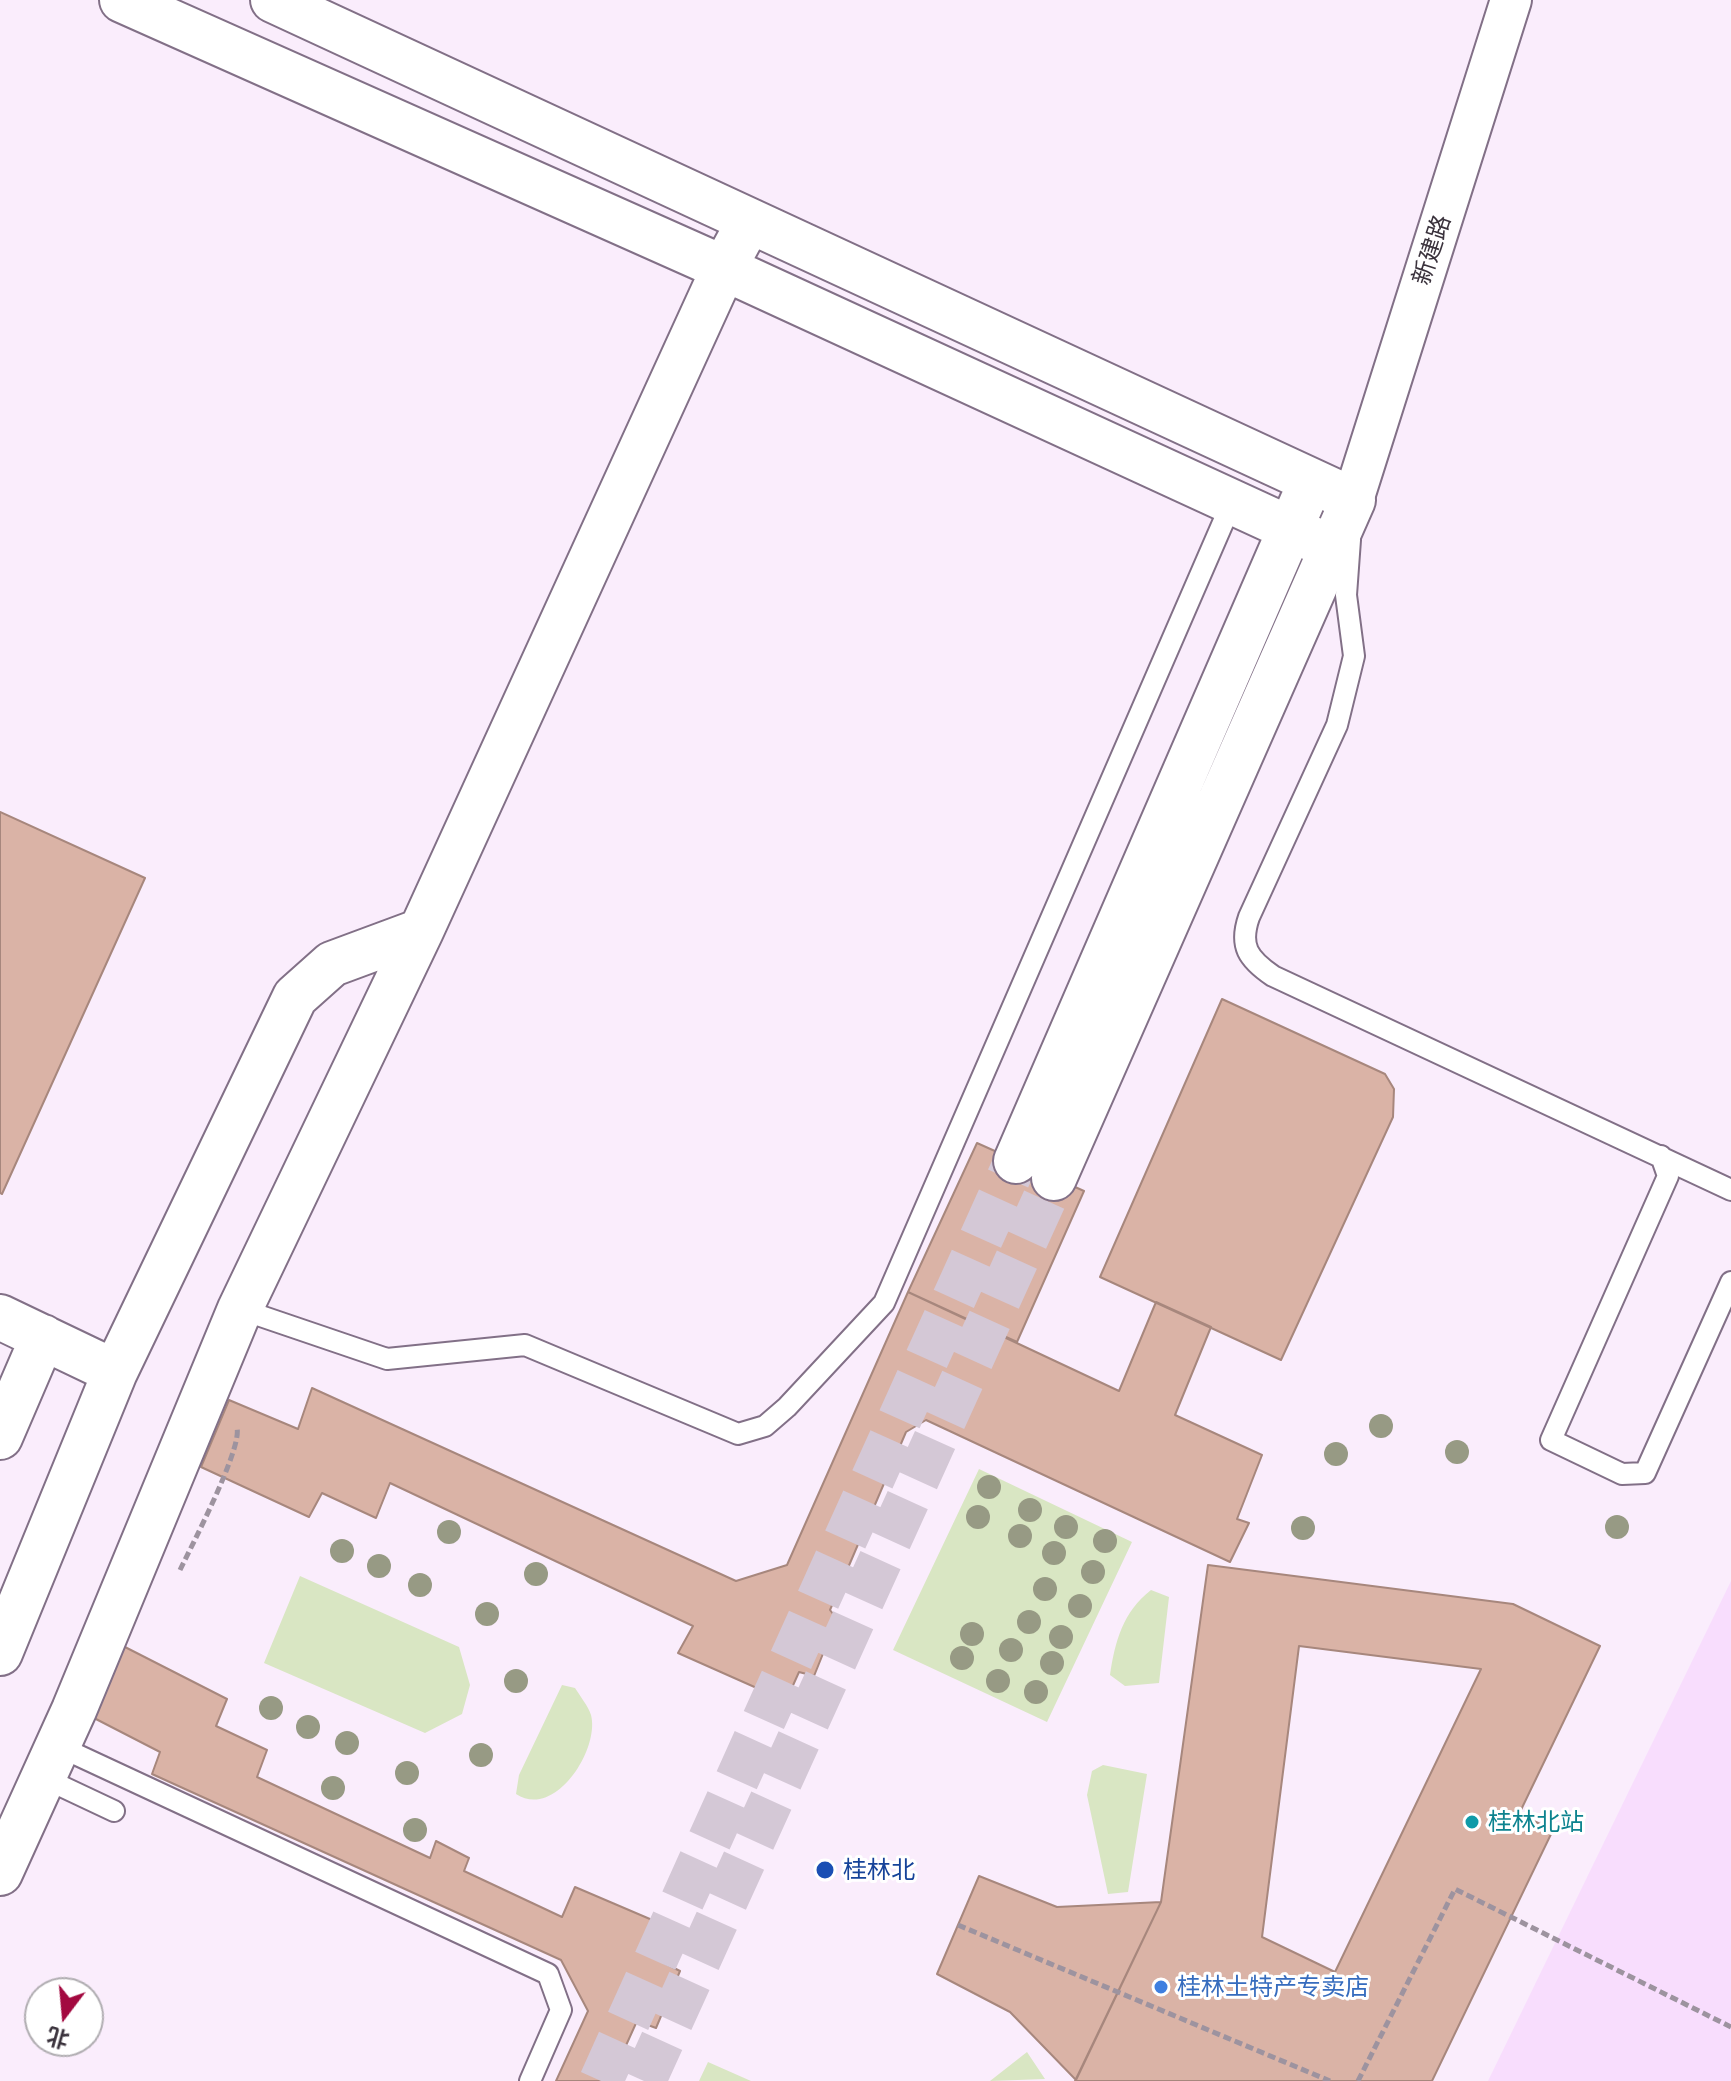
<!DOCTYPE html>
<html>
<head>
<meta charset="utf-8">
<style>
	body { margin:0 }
	#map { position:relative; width:1731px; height:2081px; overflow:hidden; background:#faedfc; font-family:"Golos Text","Noto Sans SC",sans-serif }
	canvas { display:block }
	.north { position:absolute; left:24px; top:1977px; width:80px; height:80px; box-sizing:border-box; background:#fff; border:2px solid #b0adb1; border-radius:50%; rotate:196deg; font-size:22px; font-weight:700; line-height:32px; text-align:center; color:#3a323c }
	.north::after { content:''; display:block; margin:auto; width:28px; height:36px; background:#a30940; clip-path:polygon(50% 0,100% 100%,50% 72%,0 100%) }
</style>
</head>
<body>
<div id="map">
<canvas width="1731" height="2081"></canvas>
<div class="north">北</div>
</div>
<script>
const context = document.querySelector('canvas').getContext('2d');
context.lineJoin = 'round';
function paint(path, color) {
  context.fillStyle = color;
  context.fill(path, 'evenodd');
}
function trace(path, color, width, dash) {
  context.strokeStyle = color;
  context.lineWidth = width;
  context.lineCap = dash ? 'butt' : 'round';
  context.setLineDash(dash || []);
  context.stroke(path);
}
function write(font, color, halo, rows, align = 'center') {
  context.font = font + ' "Golos Text","Noto Sans SC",sans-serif';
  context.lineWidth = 6;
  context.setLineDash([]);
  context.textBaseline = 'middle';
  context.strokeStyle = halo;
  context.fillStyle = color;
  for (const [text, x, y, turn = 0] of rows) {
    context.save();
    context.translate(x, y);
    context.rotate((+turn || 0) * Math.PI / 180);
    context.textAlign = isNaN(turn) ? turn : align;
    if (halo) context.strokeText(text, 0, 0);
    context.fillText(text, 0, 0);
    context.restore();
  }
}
paint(new Path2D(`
	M1731,1581V2081H1488Z`), '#f8ddfd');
paint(new Path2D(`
	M979,1469L1132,1542L1047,1722L893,1650Z
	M300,1576L459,1647L470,1685L462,1714L425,1733L264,1663Z
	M1151,1590L1169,1597L1159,1683L1125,1686L1110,1675C1115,1641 1123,1612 1151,1590Z
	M562,1685L575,1688C580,1696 588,1706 591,1715C600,1749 555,1820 516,1794L519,1775Z
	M1103,1765L1147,1774L1128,1892L1108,1894L1087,1795L1092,1771Z
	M1027,2052L1045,2079L990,2081Z
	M708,2062L751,2081H699Z`), '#d9e6c3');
const building = new Path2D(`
	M0,812L145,878L2,1194L0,1193Z
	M1222,999L1385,1074L1394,1089L1393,1117L1281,1360L1100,1277Z
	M977,1143L1084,1191L1017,1342L908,1292Z
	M908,1292L1119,1391L1156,1302L1211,1327L1175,1415L1262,1455L1237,1519L1249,1523L1230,1562L926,1420L906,1432L830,1610L837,1619L814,1676L799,1672L786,1701L678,1653L693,1626L390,1483L376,1518L322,1493L309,1517L201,1467L229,1400L298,1429L312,1388L736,1581L787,1565Z
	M1208,1565L1513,1604L1600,1646L1519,1814L1553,1830L1432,2081H1075L1161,1902ZM1299,1646L1481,1669L1335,1972L1262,1937Z
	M123,1646L227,1699L216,1726L267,1750L257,1777L430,1858L436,1841L469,1858L464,1871L562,1917L575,1887L678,1931L664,1963L680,1971L656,2028L637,2021L610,2081H556L588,2011L561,1960L152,1774L160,1752L92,1717Z
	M979,1876L1057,1907L1161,1902L1076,2080L1010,2012L937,1974Z`);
paint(building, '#dab3a6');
trace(building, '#a7877d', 2);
trace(new Path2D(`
	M601,2081L1016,1161
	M644,2081L1054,1178`), '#d4c8d6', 44, [44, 22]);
const lane = new Path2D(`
	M1350,540L1346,595L1354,656L1337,725L1249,917C1239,946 1248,959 1273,976L1731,1190
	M1661,1156L1668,1176L1551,1440L1622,1474L1645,1473L1731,1282
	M240,1309L387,1359L525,1345L738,1434L765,1426L787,1407L884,1303L1232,502
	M58,1746L548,1974L561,2010L530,2081
	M44,1778L114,1811`);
const street = new Path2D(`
	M1353,500L1511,0`);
const secondary = new Path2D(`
	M122,0L728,270L1332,548
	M273,0L1353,500L1054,1178
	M1016,1161L1302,502
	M0,1317L115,1372
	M0,1437L43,1337
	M0,1653L115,1372L295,997L332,964L421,931
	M0,1873L74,1710L240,1309L421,931L724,268L749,222`);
trace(lane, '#827087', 24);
trace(street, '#827087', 44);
trace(secondary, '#827087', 48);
trace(new Path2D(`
	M180,1570C192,1545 242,1449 237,1428
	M958,1925L1330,2081
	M1358,2081L1455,1889L1731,2027`), '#9d939f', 5, [8, 4]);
trace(lane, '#fff', 20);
trace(street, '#fff', 40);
trace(secondary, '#fff', 44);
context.fillStyle = '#979a84';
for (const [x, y] of [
	[1381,1426],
	[1457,1452],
	[1336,1454],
	[989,1487],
	[1030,1510],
	[978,1517],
	[1066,1527],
	[1617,1527],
	[1303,1528],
	[449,1532],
	[1020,1536],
	[1105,1541],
	[342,1551],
	[1054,1553],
	[379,1566],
	[1093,1572],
	[536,1574],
	[420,1585],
	[1045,1589],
	[1080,1606],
	[487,1614],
	[1029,1622],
	[972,1634],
	[1061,1637],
	[1011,1650],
	[962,1658],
	[1052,1663],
	[516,1681],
	[998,1681],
	[1036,1692],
	[271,1708],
	[308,1727],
	[347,1743],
	[481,1755],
	[407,1773],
	[333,1788],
	[415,1830]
]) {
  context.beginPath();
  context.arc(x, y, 12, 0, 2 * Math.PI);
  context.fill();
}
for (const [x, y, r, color] of [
	[1472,1822,8,"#0f9aa8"],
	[825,1870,10,"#1a4fb4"],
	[1161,1987,8,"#3f7fe0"]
]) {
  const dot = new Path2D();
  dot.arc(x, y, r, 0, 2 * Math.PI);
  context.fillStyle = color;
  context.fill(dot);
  trace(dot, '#fff', 3);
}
write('24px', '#3a323c', '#fff', [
	["新建路",1432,250,-72]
]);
write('24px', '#0d838f', '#fff', [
	["桂林北站",1488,1822]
], 'left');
write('24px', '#164399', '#fff', [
	["桂林北",843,1870]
], 'left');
write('24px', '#366cbe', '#fff', [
	["桂林土特产专卖店",1177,1987]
], 'left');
</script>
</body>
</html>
